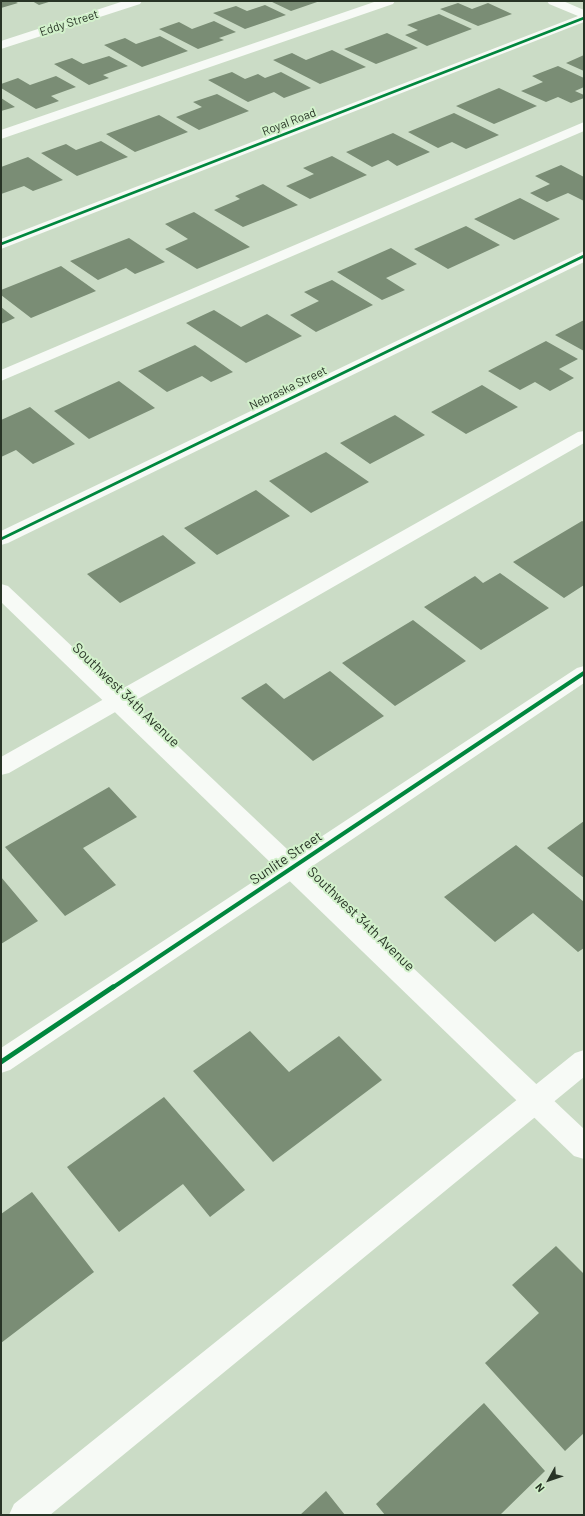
<!DOCTYPE html>
<html>
<head>
<meta charset="utf-8">
<style>
	body { margin:0 }
	#map { position:relative; width:585px; height:1516px; overflow:hidden; background:#cbdcc6; font-family:Barlow,sans-serif }
	canvas { display:block }
	.frame { position:absolute; inset:0; border:2px solid #283426; pointer-events:none }
	.north { position:absolute; left:529px; top:1460px; width:40px; height:40px; -webkit-text-stroke:3px #d2f1cb; paint-order:stroke; rotate:230deg; font-size:11px; font-weight:700; line-height:16px; text-align:center; color:#283426 }
	.north::after { content:''; display:block; margin:auto; width:14px; height:18px; background:#283426; clip-path:polygon(50% 0,100% 100%,50% 72%,0 100%) }
</style>
</head>
<body>
<div id="map">
<canvas width="585" height="1516"></canvas>
<div class="frame"></div>
<div class="north">N</div>
</div>
<script>
const context = document.querySelector('canvas').getContext('2d');
context.lineJoin = 'round';
function paint(path, color) {
  context.fillStyle = color;
  context.fill(path, 'evenodd');
}
function trace(path, color, width, dash) {
  context.strokeStyle = color;
  context.lineWidth = width;
  context.lineCap = dash ? 'butt' : 'round';
  context.setLineDash(dash || []);
  context.stroke(path);
}
function write(font, color, halo, rows, align = 'center') {
  context.font = font + ' Barlow,sans-serif';
  context.lineWidth = 4;
  context.setLineDash([]);
  context.textBaseline = 'middle';
  context.strokeStyle = halo;
  context.fillStyle = color;
  for (const [text, x, y, turn = 0] of rows) {
    context.save();
    context.translate(x, y);
    context.rotate((+turn || 0) * Math.PI / 180);
    context.textAlign = isNaN(turn) ? turn : align;
    if (halo) context.strokeText(text, 0, 0);
    context.fillText(text, 0, 0);
    context.restore();
  }
}
paint(new Path2D(`
	M1,1H14L18,3L1,8Z
	M32,1H52L39,5Z
	M270,1H320L291,11Z
	M458,3L472,9L488,3L512,14L478,26L440,9Z
	M265,5L286,15L245,29L213,13L236,6L247,11Z
	M439,14L472,29L427,46L405,35L418,30L407,25Z
	M214,21L236,32L219,38L224,40L198,49L159,29L179,22L192,29Z
	M387,33L418,48L376,64L344,49Z
	M160,36L188,51L142,67L104,45L125,38L136,44Z
	M332,50L366,67L320,84L273,60L292,53L306,60Z
	M584,55V71L566,63Z
	M109,56L128,66L103,75L109,78L89,85L54,64L72,58L83,64Z
	M558,66L584,78V87L575,91L584,95V98L571,103L558,97L546,102L521,91L543,82L532,76Z
	M232,72L245,79L258,74L265,78L281,72L311,88L284,98L274,92L248,102L208,80Z
	M56,76L76,87L51,96L59,101L36,109L1,88V84L18,78L30,85Z
	M499,88L537,106L494,124L456,106Z
	M217,94L249,111L199,130L176,117L202,107L193,102Z
	M1,98L15,107L1,111Z
	M454,113L499,135L466,149L452,142L438,148L408,132Z
	M159,115L188,132L135,152L106,134Z
	M393,133L430,152L397,166L388,160L372,167L346,152Z
	M101,141L128,157L77,176L41,153L66,144L76,150Z
	M332,156L367,175L310,199L286,186L314,174L303,168Z
	M28,157L63,180L33,191L24,186L1,194V167Z
	M561,165L584,177V201L568,193L547,202L530,193L550,184L535,176Z
	M263,184L298,205L243,227L214,210L240,199L235,196Z
	M520,198L560,219L514,240L474,219Z
	M194,212L250,247L197,269L165,249L188,239L165,224Z
	M466,226L500,245L448,269L414,249Z
	M129,238L165,262L135,274L126,268L98,280L70,261Z
	M391,248L417,264L386,278L405,290L382,300L337,272Z
	M61,266L96,291L31,318L1,295V290Z
	M332,280L373,305L316,332L290,315L319,301L304,292Z
	M1,307L15,318L1,324Z
	M214,310L241,327L267,314L302,336L246,363L186,323Z
	M584,320V351L555,335Z
	M546,341L578,359L559,369L574,378L550,391L535,382L520,390L488,371Z
	M195,345L233,372L211,382L202,376L167,392L138,371Z
	M119,381L155,408L89,439L54,411Z
	M482,385L518,407L466,434L431,412Z
	M30,407L75,444L33,464L16,450L1,457V420Z
	M395,415L425,435L370,464L340,443Z
	M326,452L369,482L311,513L269,481Z
	M256,490L290,516L217,555L184,528Z
	M582,521L584,522V585L564,598L513,562Z
	M163,535L196,563L120,603L87,574Z
	M500,573L549,608L481,650L424,607L475,576L483,583Z
	M413,620L466,661L395,706L342,663Z
	M330,671L384,716L313,761L241,698L266,683L284,699Z
	M109,787L137,817L83,848L116,885L65,916L5,847Z
	M584,821V878L547,848Z
	M516,845L584,902V948L578,952L533,913L495,942L444,897Z
	M1,877L38,921L1,944Z
	M250,1031L289,1072L339,1036L382,1080L273,1162L193,1071Z
	M164,1097L245,1190L210,1217L183,1184L119,1232L67,1167Z
	M32,1192L94,1272L1,1343V1214Z
	M556,1246L584,1274V1433L565,1451L485,1363L539,1313L512,1285Z
	M484,1403L545,1471L500,1515H385L376,1504Z
	M326,1491L345,1515H300Z`), '#7a8d75');
paint(new Path2D(`
	M124,1H142L140,4L1,49V41Z
	M377,1H395L393,4L1,139V130Z
	M547,1H563L584,10V22L1,249V239L578,16L549,4Z
	M584,122V131L1,381V370Z
	M584,251V262L8,543L1,545V531Z
	M584,431V443L9,773L1,775V757L578,432Z
	M584,666V683L10,1070L1,1073V1048L577,668Z
	M584,1050V1077L50,1515H9L14,1504L575,1053Z`), '#f7faf6');
paint(new Path2D(`
	M1,584L8,586L584,1129V1159L574,1156L1,602Z`), '#f7faf6');
trace(new Path2D(`
	M1,244L584,18`), '#00873e', 2.5);
trace(new Path2D(`
	M1,539L584,256`), '#00873e', 3);
trace(new Path2D(`
	M112,988L584,673`), '#00873e', 4);
trace(new Path2D(`
	M1,1062L113,987`), '#00873e', 5);
write('12px', '#283426', '#d2f1cb', [
	["Eddy Street",69,23,-18],
	["Royal Road",289,122,-21],
	["Nebraska Street",288,388,-26]
]);
write('14px', '#283426', '#d2f1cb', [
	["Southwest 34th Avenue",126,695,44],
	["Sunlite Street",286,858,-34],
	["Southwest 34th Avenue",361,919,44]
]);
</script>
</body>
</html>
